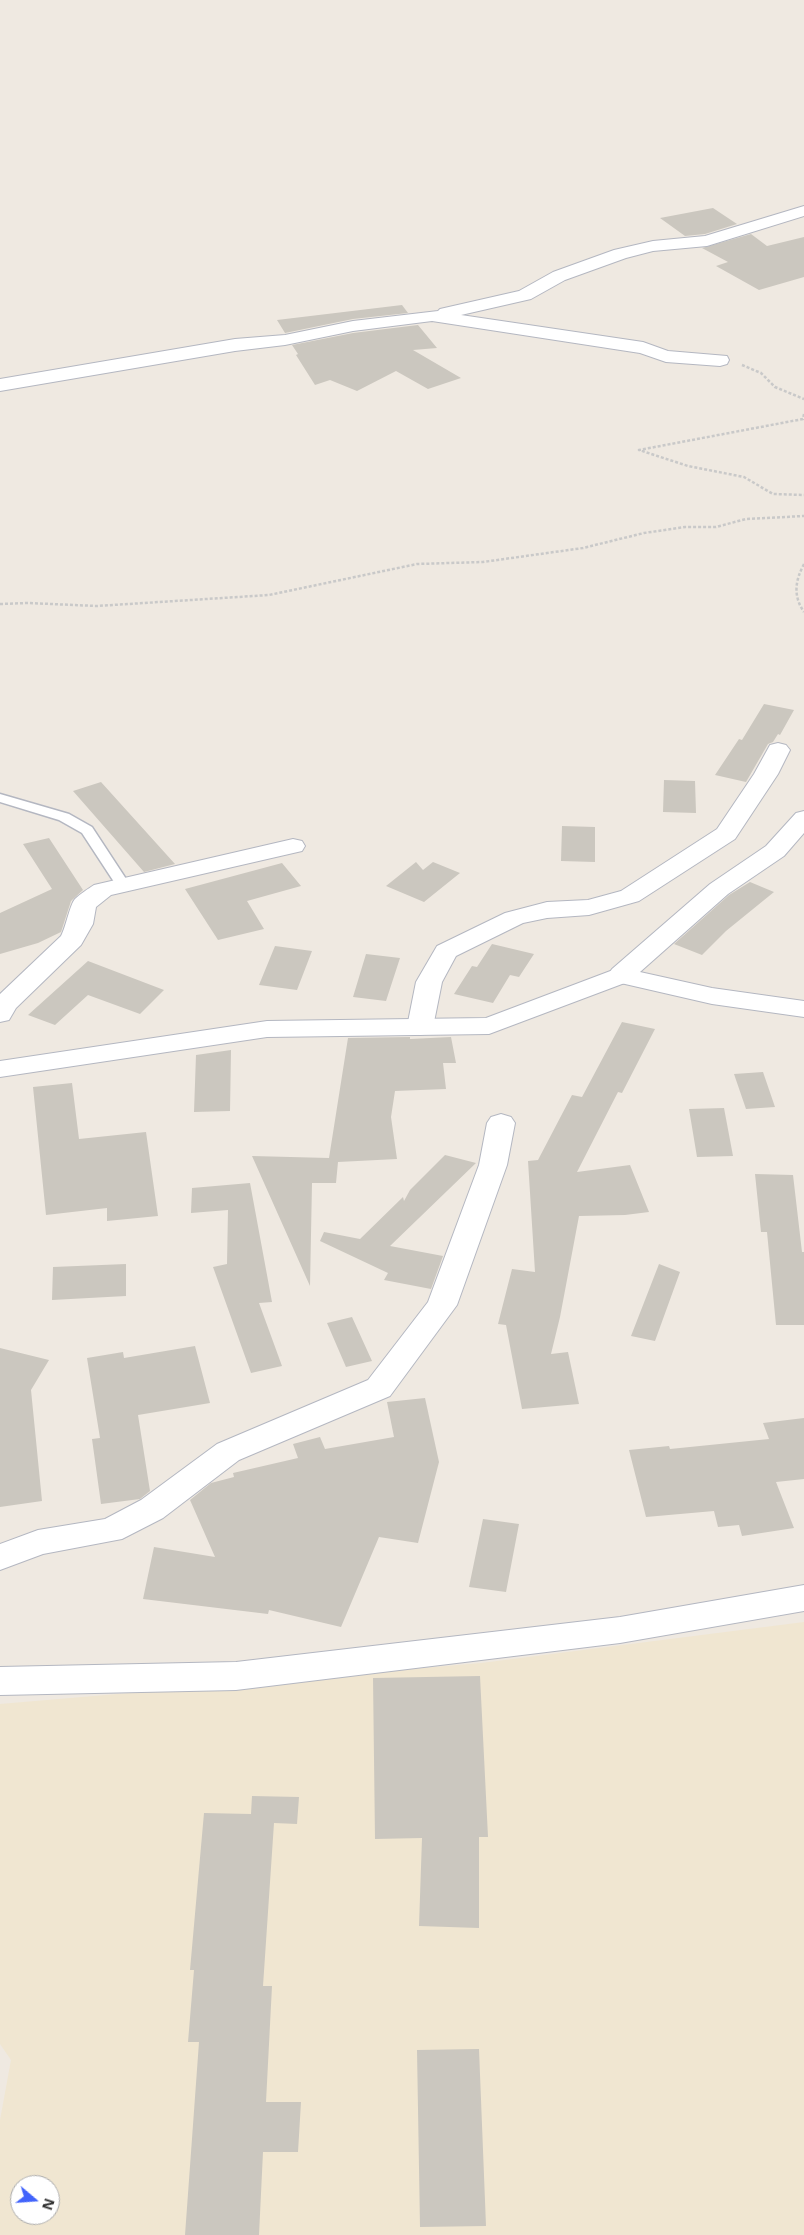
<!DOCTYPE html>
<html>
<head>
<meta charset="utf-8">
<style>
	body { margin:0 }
	#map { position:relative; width:804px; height:2235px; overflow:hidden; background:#efe9e1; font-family:"Open Sans",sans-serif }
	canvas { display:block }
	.north { position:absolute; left:10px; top:2175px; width:50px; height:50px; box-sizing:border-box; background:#fff; border:1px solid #ababab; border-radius:50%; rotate:108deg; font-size:14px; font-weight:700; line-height:20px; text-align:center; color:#2e2e2e }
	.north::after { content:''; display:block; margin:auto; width:18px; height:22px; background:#4264fb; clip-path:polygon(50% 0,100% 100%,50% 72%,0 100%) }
</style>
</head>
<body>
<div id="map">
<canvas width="804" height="2235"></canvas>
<div class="north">N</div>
</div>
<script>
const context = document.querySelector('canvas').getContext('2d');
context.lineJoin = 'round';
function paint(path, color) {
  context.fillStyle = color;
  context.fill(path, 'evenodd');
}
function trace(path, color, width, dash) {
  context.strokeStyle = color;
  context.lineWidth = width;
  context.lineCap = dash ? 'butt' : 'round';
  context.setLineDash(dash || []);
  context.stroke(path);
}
paint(new Path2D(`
	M804,1622V2235H0V2120L11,2060L0,2044V1704L481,1663ZM20,2185H50V2215H20Z`), '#f0e6d1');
paint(new Path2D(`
	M713,208L737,224L705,234L685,236L660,218Z
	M751,234L767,246L804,237V277L759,290L716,266L728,262L702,248Z
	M402,305L408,313L353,319L285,333L277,320Z
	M418,325L437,348L413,350L461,378L428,389L396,371L357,391L330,380L315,385L296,355L298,354L292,345L353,333Z
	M764,704L794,710L780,735L778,734L773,742L768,744L746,782L715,775L739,739L742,740Z
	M664,780L695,781L696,813L663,812Z
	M101,782L175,864L144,872L73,791Z
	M562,826L595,827V862L561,861Z
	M49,838L83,890L71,901L61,932L38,943L0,954V913L52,889L23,844Z
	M416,862L423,870L433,862L460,873L424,902L386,886Z
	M282,863L301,886L247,901L264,929L218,940L185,889Z
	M750,882L774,892L726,931L702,955L674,944L729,895Z
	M492,944L534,954L519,977L510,975L493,1003L454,994L472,966L477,967Z
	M275,946L312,951L297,990L259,985Z
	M366,954L400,958L386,1001L353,997Z
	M88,961L164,990L140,1014L88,995L55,1025L28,1015Z
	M622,1022L655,1029L622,1093L618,1092L577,1172L630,1165L649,1212L625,1215L579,1216L560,1317L551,1354L568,1352L579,1404L522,1409L506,1325L498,1324L512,1269L535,1272L528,1161L538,1160L572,1095L582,1097Z
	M410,1037V1039L451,1037L456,1063H443L446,1089L395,1091L391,1117L397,1159L338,1162L336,1183H312L310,1286L252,1156L329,1158L348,1038Z
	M231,1050L230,1111L194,1112L196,1055Z
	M763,1072L775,1107L746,1109L734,1074Z
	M72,1083L79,1139L146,1132L158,1216L107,1221V1208L46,1215L33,1087Z
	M724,1108L733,1156L697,1157L689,1109Z
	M445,1155L476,1163L390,1246L443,1256L431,1289L384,1280L388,1273L320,1241L324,1232L360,1239L403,1197L404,1201L410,1190Z
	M755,1174L793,1175L802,1252H804V1325H776L767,1232H761Z
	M250,1183L272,1302L259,1303L282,1366L251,1373L213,1267L227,1264L228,1210L191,1213L192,1188Z
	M126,1264V1296L52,1300L53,1267Z
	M659,1264L680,1272L655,1341L631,1336Z
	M352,1317L372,1361L346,1367L327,1323Z
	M195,1346L210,1403L138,1415L150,1491L140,1499L101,1504L92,1439L100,1438L87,1358L123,1352L124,1358Z
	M0,1348L49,1360L31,1390L42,1501L0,1507Z
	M425,1398L439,1462L418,1543L379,1537L341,1627L269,1610L268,1614L143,1599L154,1547L215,1557L190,1500L211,1483L234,1477L233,1473L298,1458L293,1444L320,1437L325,1449L394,1437L387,1402Z
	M804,1418V1479L776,1482L794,1528L742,1536L739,1525L718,1527L714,1511L646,1517L629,1450L669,1446L670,1449L769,1439L763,1423Z
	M483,1519L519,1524L506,1592L469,1587Z
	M480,1676L488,1837H479V1928L419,1926L422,1838L375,1839L373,1678Z
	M252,1796L299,1797L297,1824L274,1823L263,1986H272L266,2102H301L298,2152H263L259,2235H185L199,2042H188L194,1970H190L204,1813L251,1814Z
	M479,2049L486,2226L420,2227L417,2050Z`), '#cbc7bf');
const service = new Path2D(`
	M0,794L69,814L92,827L130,885L128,888H118L82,833L59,820L0,802Z`);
const minor = new Path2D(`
	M804,206V216L707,246L653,251L626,258L565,280L531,299L461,315L643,342L668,351L727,356L729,360L727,364L720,366L666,362L640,353L432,321L353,331L285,345L235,351L0,391V379L235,339L285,335L353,321L438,311L440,309L519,291L553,272L614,250L653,241L705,236Z
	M778,743L786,745L790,750L778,774L735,839L639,901L589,915L547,918L523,923L456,956L442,982L433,1027L429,1033L420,1035L411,1033L407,1027L416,982L437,946L505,913L547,902L588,900L621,891L717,829L754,774L770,745Z
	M804,811V833L784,856L728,894L640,972L712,988L804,1001V1017L712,1004L612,981L608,975L612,969L710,884L766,846L796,813Z
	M293,839L302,841L305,846L302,851L111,895L96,907L93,924L81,945L16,1008L9,1020L0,1022V994L61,936C66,927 70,904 75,899C80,894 88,889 94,885Z
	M501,1114L511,1117L515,1123L507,1165L457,1305L390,1396L239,1460L163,1518L122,1539L43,1554L0,1570V1544L38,1530L105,1519L141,1500L217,1444L368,1380L428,1302L479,1165L487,1123L491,1117Z
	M804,1585V1611L620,1643L236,1690L0,1695V1667L236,1662L620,1617Z`);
const tertiary = new Path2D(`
	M621,967L630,969L634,975L630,981L489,1034L267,1037L0,1077V1061L267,1021L486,1018Z`);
trace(service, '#b4b7c1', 3);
trace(minor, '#b4b7c1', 2);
trace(tertiary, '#b4b7c1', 2);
trace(new Path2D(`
	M742,365L761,373L775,387L804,399
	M804,414L803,419L639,450L688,466L744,477L773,494L804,495
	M804,564C795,581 793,596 804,612
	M0,604L28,603L97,606L269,595L417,564L483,562L583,548L644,533L685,527H716L746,519L804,516`), '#c9c9c9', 2.5, [3, 2]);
paint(service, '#fff');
paint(minor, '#fff');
paint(tertiary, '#fff');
</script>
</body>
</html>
